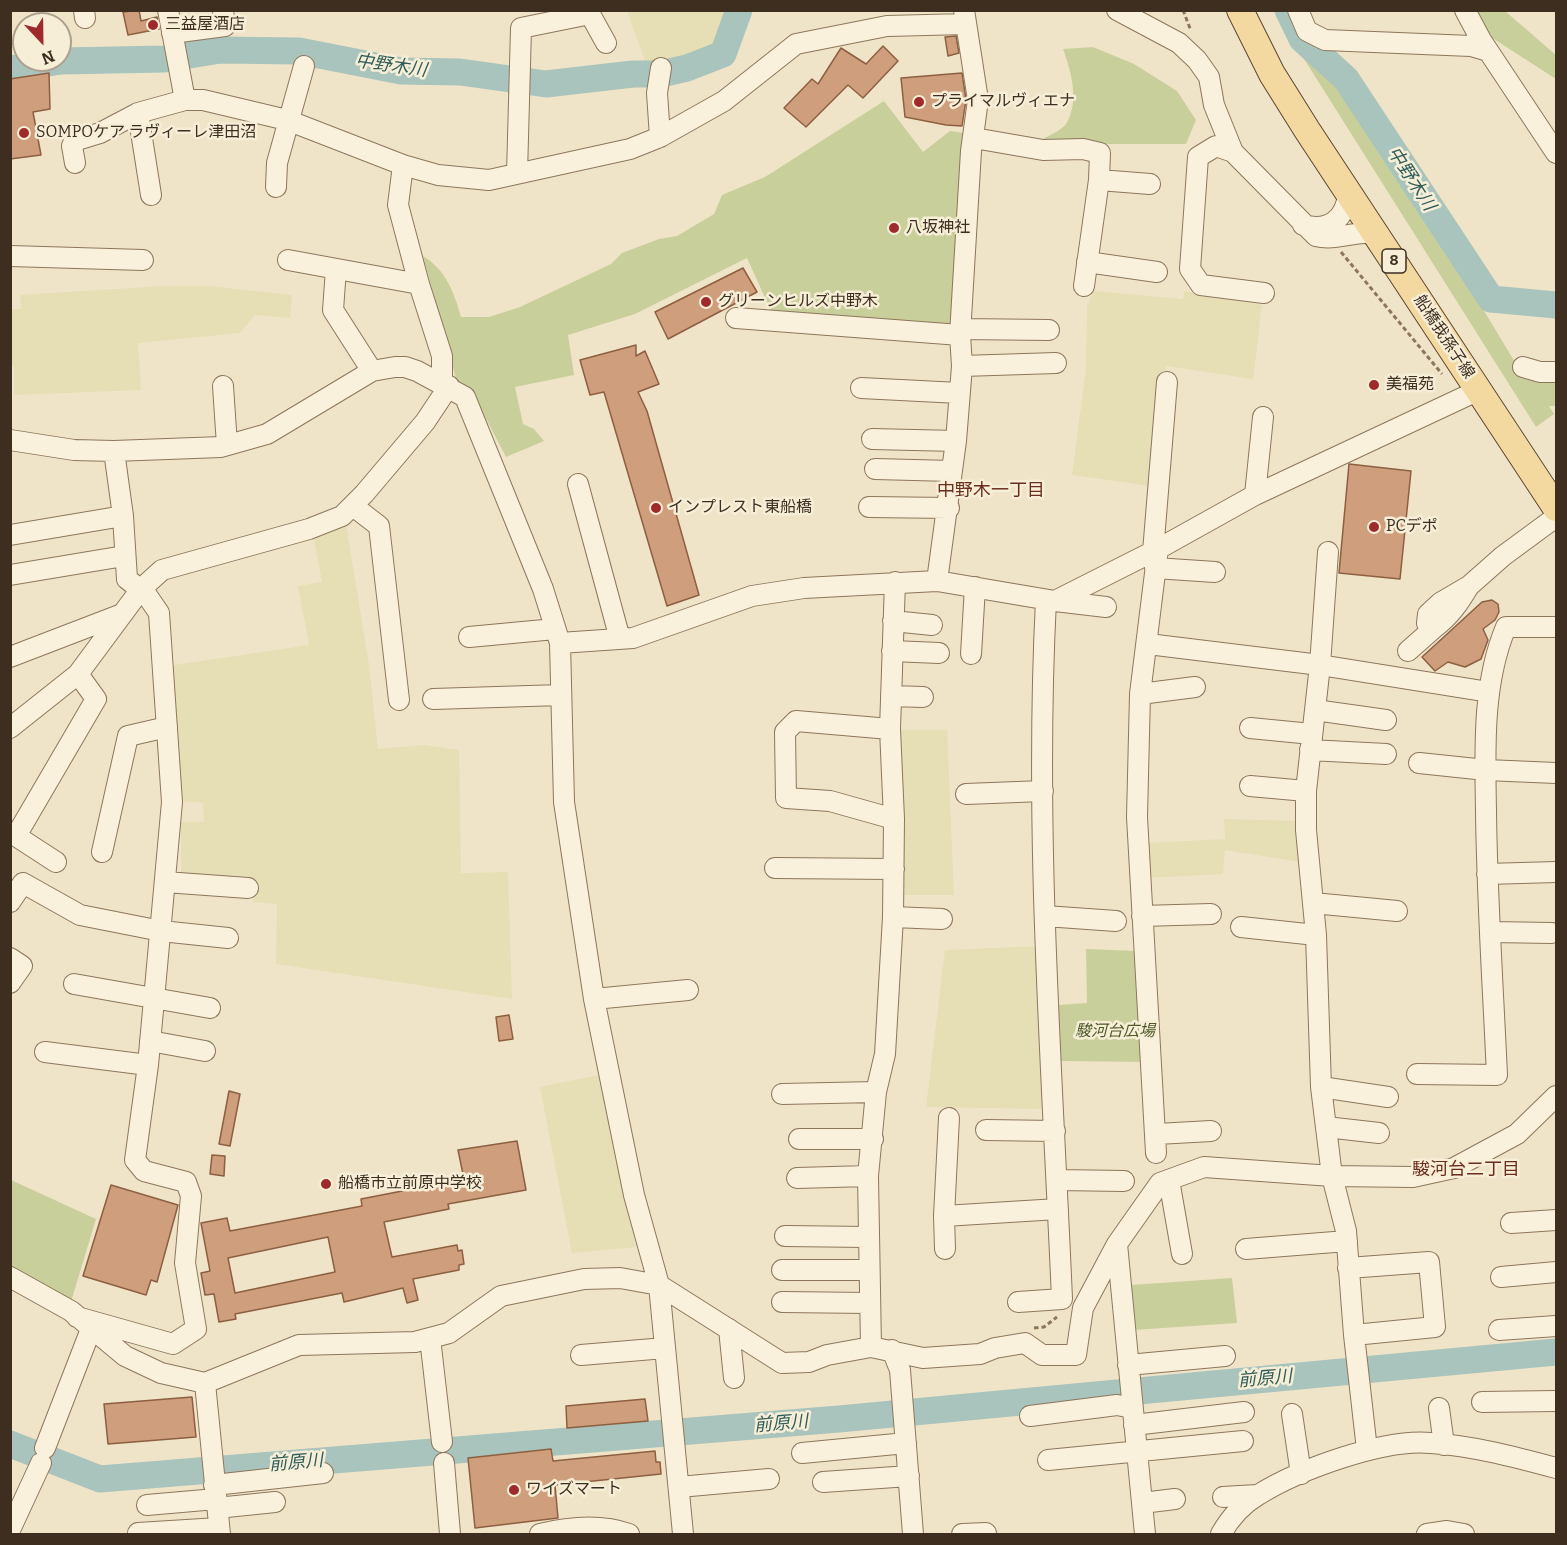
<!DOCTYPE html>
<html>
<head>
<meta charset="utf-8">
<style>
	body { margin:0 }
	#map { position:relative; width:1567px; height:1545px; overflow:hidden; background:#f0e4c8; font-family:Bitter,serif }
	canvas { display:block }
	.frame { position:absolute; inset:0; border:12px solid #3d2e20; pointer-events:none }
	.north { position:absolute; left:12px; top:12px; width:60px; height:60px; box-sizing:border-box; background:#f7eed8; border:2px solid #ada18e; border-radius:50%; rotate:158deg; font-size:16px; font-weight:700; line-height:24px; text-align:center; color:#3d2e20 }
	.north::after { content:''; display:block; margin:auto; width:21px; height:27px; background:#9e2a2b; clip-path:polygon(50% 0,100% 100%,50% 72%,0 100%) }
</style>
</head>
<body>
<div id="map">
<canvas width="1567" height="1545"></canvas>
<div class="frame"></div>
<div class="north">N</div>
</div>
<script>
const context = document.querySelector('canvas').getContext('2d');
context.lineJoin = 'round';
function paint(path, color) {
  context.fillStyle = color;
  context.fill(path, 'evenodd');
}
function trace(path, color, width, dash) {
  context.strokeStyle = color;
  context.lineWidth = width;
  context.lineCap = dash ? 'butt' : 'round';
  context.setLineDash(dash || []);
  context.stroke(path);
}
function write(font, color, halo, rows, align = 'center') {
  context.font = font + ' Bitter,"Noto Sans JP",serif';
  context.lineWidth = 5;
  context.setLineDash([]);
  context.textBaseline = 'middle';
  context.strokeStyle = halo;
  context.fillStyle = color;
  for (const [text, x, y, turn = 0] of rows) {
    context.save();
    context.translate(x, y);
    context.rotate((+turn || 0) * Math.PI / 180);
    context.textAlign = isNaN(turn) ? turn : align;
    if (halo) context.strokeText(text, 0, 0);
    context.fillText(text, 0, 0);
    context.restore();
  }
}
paint(new Path2D(`
	M627,11H732L712,50L648,69Z
	M163,286H209L292,295L290,318L255,315L240,333L138,343L141,390L14,395V366L10,365L11,309H21L20,295Z
	M1093,291L1183,299L1184,291L1262,305L1253,379L1166,366L1157,487L1072,475L1086,369L1087,307Z
	M345,518L369,665L378,749L425,745L459,750L461,873L508,872L512,999L276,964L277,904L253,902L254,882L181,872V822H204L203,803L180,801L168,666L309,645L298,586L322,582L313,534Z
	M897,730H947L954,895H901Z
	M1224,819L1297,821L1300,862L1225,850L1223,874L1145,878V843L1225,839Z
	M1040,946L1049,1109L926,1107L945,950Z
	M604,1074L636,1247L572,1253L540,1087Z`), '#e6deb5');
paint(new Path2D(`
	M1471,11H1505L1556,55V79L1483,32Z
	M1093,47L1134,64L1177,91L1196,120L1186,144H1105L1042,140C1049,135 1062,130 1066,124C1080,102 1071,71 1063,49Z
	M1299,51L1329,75L1486,314L1522,374L1556,379V406H1549L1554,414L1536,427Z
	M884,101L923,152L950,131L965,133L952,324L771,311L747,258L635,314L568,335L574,375L515,387L523,424L534,429L544,441L506,457L479,405L458,386L423,256C446,270 454,292 461,317H489L520,307L611,264L622,253L659,239L677,236L714,214L722,195L765,177Z
	M1086,949L1137,951L1146,1062L1061,1061L1057,1005L1087,1003Z
	M11,1180L96,1219L70,1305L11,1267Z
	M1232,1278L1237,1323L1134,1330L1131,1285Z`), '#c9cf9b');
trace(new Path2D(`
	M1288,10L1302,39L1346,79L1491,299L1556,305
	M10,69L61,61L165,59L220,50L299,51L401,71L460,72L546,84L633,74H661L687,68L723,54L739,10
	M10,1444L100,1479L839,1419L1556,1352`), '#a9c4bc', 27);
const building = new Path2D(`
	M139,10L141,21L157,17L159,29L128,35L123,12Z
	M956,36L959,53L948,56L945,37Z
	M883,46L898,61L863,98L848,85L806,127L784,108L812,79L818,84L841,48L866,64Z
	M49,73L50,109L33,112L41,155L10,159V79Z
	M962,73L966,100L962,126L946,125L905,117L901,78Z
	M743,268L757,292L668,339L655,312Z
	M636,345V356L645,351L659,384L638,392L647,411L699,595L667,606L604,392L590,395L580,360Z
	M1349,464L1411,471L1400,579L1339,573Z
	M1492,600L1498,604L1499,612L1495,620L1483,629L1488,640L1481,659L1465,667L1448,662L1435,671L1422,657L1482,602Z
	M509,1015L513,1039L499,1041L496,1017Z
	M229,1091L240,1094L230,1146L219,1144Z
	M517,1141L526,1190L448,1204L449,1209L384,1222L392,1257L457,1245L458,1251L462,1250L464,1264L459,1265V1270L413,1279L418,1300L407,1303L403,1288L344,1302L342,1293L235,1314L236,1319L219,1322L214,1294L205,1295L201,1273L210,1271L201,1223L227,1218L230,1231L362,1206L361,1199L464,1179L458,1150ZM328,1237L335,1272L235,1293L228,1258Z
	M212,1155L225,1156L224,1176L210,1174Z
	M111,1185L178,1205L157,1282L151,1280L146,1295L83,1276Z
	M192,1397L196,1437L108,1444L104,1404Z
	M645,1399L648,1421L567,1428L566,1406Z
	M551,1449L553,1461L655,1451L656,1462H660L661,1474L555,1485L558,1518L475,1528L468,1458Z`);
paint(building, '#cf9f7d');
trace(building, '#8d5f41', 1.5);
const minor = new Path2D(`
	M84,10L85,18
	M168,10L185,100H203L287,120L403,165L438,175L489,180L630,149L660,137L724,101L796,44L887,26L965,24
	M1117,10L1179,43L1197,60L1209,77L1214,105L1233,152L1316,236C1335,241 1354,231 1375,233
	M1298,10L1307,31L1325,40L1471,46L1488,51
	M1465,10L1481,40L1556,153
	M172,33L225,26L223,10
	M138,113L151,195
	M660,137L657,93L661,68
	M974,138L1043,150L1083,149L1100,153L1099,180L1084,286
	M1233,152L1216,146L1198,157L1190,269L1201,285L1264,293
	M75,163L72,146L74,141L100,133L138,113L185,100
	M403,165L398,205L419,284L442,356V383
	M517,174L521,28L590,14L606,43
	M1099,180L1150,184
	M276,187L277,163L304,66
	M1303,225C1330,232 1345,219 1349,192
	M10,256L143,260
	M288,260L419,284
	M1087,262L1157,272
	M336,269L333,310L372,371
	M736,318L960,335
	M961,329L1049,330
	M962,366L1056,363
	M1523,367L1540,372H1556
	M223,386L227,445
	M861,388L959,393
	M872,439L956,441
	M10,440L74,450L114,451L221,447L267,434L372,371L395,367H405L417,371L465,397L543,589L560,643L564,802L594,999L634,1195L659,1285L683,1534
	M875,469L952,471
	M578,484L620,639
	M1255,495L1263,417
	M353,506L379,526L399,700
	M869,507L949,508
	M10,535L123,516
	M1153,552L1167,382
	M1328,552L1320,665L1306,791V830L1316,935L1321,1087L1332,1176L1346,1231L1354,1335L1367,1450
	M1155,568L1215,572
	M10,575L124,556
	M937,581L956,441L962,366L960,335L971,151L978,100L964,10
	M1469,586C1459,603 1450,616 1434,628L1427,623L1428,614L1440,603Z
	M1469,586L1503,556L1556,517
	M1055,601L1106,607
	M893,621L932,625
	M469,637L555,629
	M560,643L633,638L752,596L804,588L937,581L1055,601L1158,549L1255,495L1479,390
	M1148,644L1320,665L1489,692
	M892,651L939,653
	M1408,651L1434,628
	M971,654L975,587
	M10,657L122,614
	M1140,694L1195,687
	M891,696L923,697
	M433,699L561,695
	M1315,710L1386,720
	M10,728L78,674L141,589L162,570L309,529L342,516L364,494L425,422L449,386
	M1250,728L1312,734
	M1310,750L1386,754
	M1419,763L1486,770L1556,773
	M1250,786L1306,791
	M966,794L1043,791
	M894,819L890,729L895,582
	M102,852L128,736L167,727
	M56,862L16,836L96,699L78,674
	M775,868L894,869
	M1487,874L1556,872
	M165,882L248,888
	M10,902L23,883L80,915L161,931L228,938
	M1313,903L1397,911
	M1045,916L1116,921
	M1142,916L1211,914
	M893,917L942,919
	M1241,927L1316,935
	M1491,932L1552,933
	M10,958L22,966L10,983
	M74,984L210,1008
	M594,999L688,990
	M150,1041L205,1051
	M45,1052L148,1065L172,802L159,613L146,594L127,579L123,516L114,451
	M1417,1074L1497,1075C1493,987 1487,899 1486,811C1485,751 1482,684 1506,627H1556
	M1321,1087L1388,1097
	M782,1094L876,1092
	M949,1118L944,1216L1058,1209
	M1326,1127L1379,1133
	M986,1130L1055,1131
	M1157,1134L1211,1131
	M799,1139H873
	M1156,1153L1137,817L1140,694L1158,549
	M797,1178L868,1176
	M1057,1180L1124,1181
	M1169,1180L1182,1254
	M944,1216L945,1249
	M1511,1223L1556,1220
	M785,1236L868,1237
	M1117,1244L1145,1534
	M1246,1249L1347,1241
	M1348,1268L1429,1262L1435,1327L1354,1335
	M782,1270H868
	M10,1277L71,1311L125,1356L161,1373L205,1383L220,1534
	M1501,1277L1556,1272
	M782,1302L869,1303
	M1018,1302L1062,1299C1052,1066 1034,833 1046,600
	M77,1317L173,1344L196,1329L185,1263L191,1196L186,1182L144,1171L135,1160L148,1065
	M729,1329L734,1378
	M1499,1330L1556,1326
	M430,1338L442,1442
	M871,1347L868,1176L876,1092L885,1054L893,917L894,819L830,801L786,798L785,732L796,721L890,729
	M892,1350L900,1370L913,1534
	M581,1355L665,1348
	M1128,1365L1225,1356
	M205,1383L299,1345L415,1342L449,1333L501,1296L584,1279L620,1278L659,1285L782,1363L809,1362L827,1355L871,1347L923,1358L980,1354L995,1348L1025,1343L1042,1355H1076L1083,1308L1117,1244L1160,1183L1204,1167L1332,1176L1413,1177L1454,1168L1517,1134L1556,1096
	M1482,1402L1556,1401
	M1439,1408L1444,1445
	M1292,1414L1301,1474
	M1030,1416L1117,1405L1132,1408
	M1134,1425L1244,1412
	M45,1448L91,1329
	M802,1453L906,1443
	M1048,1460L1243,1441
	M444,1463L450,1534
	M823,1482L909,1476
	M214,1485L323,1473
	M679,1487L769,1479
	M1223,1497L1257,1495
	M1142,1503L1175,1499
	M147,1505L216,1499
	M217,1508L275,1502
	M10,1530L41,1463
	M138,1533L219,1528
	M540,1534C569,1527 601,1524 629,1534
	M962,1534L986,1533
	M1221,1534C1230,1518 1241,1505 1258,1495C1298,1470 1384,1438 1431,1443C1474,1446 1515,1457 1556,1468
	M1427,1534L1447,1531L1464,1534`);
const major = new Path2D(`
	M1240,10L1272,74L1307,130L1556,508`);
trace(minor, '#8d765c', 22);
trace(major, '#5b4430', 28);
trace(new Path2D(`
	M1183,10L1191,31
	M1341,252L1442,374
	M1034,1328L1044,1327L1057,1317`), '#8d765c', 3, [4.5, 3]);
trace(minor, '#faf1dc', 20);
trace(major, '#f3d9a0', 26);
for (const [x, y, r, color] of [
	[153,25,6,"#9e2a2b"],
	[919,102,6,"#9e2a2b"],
	[24,133,6,"#9e2a2b"],
	[894,228,6,"#9e2a2b"],
	[706,302,6,"#9e2a2b"],
	[1374,385,6,"#9e2a2b"],
	[656,508,6,"#9e2a2b"],
	[1374,527,6,"#9e2a2b"],
	[326,1184,6,"#9e2a2b"],
	[514,1490,6,"#9e2a2b"]
]) {
  const dot = new Path2D();
  dot.arc(x, y, r, 0, 2 * Math.PI);
  context.fillStyle = color;
  context.fill(dot);
  trace(dot, '#f7eed8', 2);
}
for (const [x, y, w] of [
	[1394,261,24]
]) {
  const box = new Path2D();
  box.roundRect(x - w / 2, y - 12, w, 24, 4.5);
  context.fillStyle = '#f7eed8';
  context.fill(box);
  trace(box, '#3d2e20', 1.5);
}
write('bold 15px', '#3d2e20', null, [
	["8",1394,261]
]);
write('16px', '#3d2e20', '#f7eed8', [
	["三益屋酒店",165,25],
	["プライマルヴィエナ",931,102],
	["SOMPOケア ラヴィーレ津田沼",36,133],
	["八坂神社",906,228],
	["グリーンヒルズ中野木",718,302],
	["美福苑",1386,385],
	["インプレスト東船橋",668,508],
	["PCデポ",1386,527],
	["船橋市立前原中学校",338,1184],
	["ワイズマート",526,1490]
], 'left');
write('16px', '#3d2e20', '#f7eed8', [
	["船橋我孫子線",1444,337,57]
]);
write('italic 16px', '#4d5a26', '#f7eed8', [
	["駿河台広場",1115,1032]
]);
write('italic 18px', '#2f5d5a', '#f7eed8', [
	["中野木川",391,66,8],
	["中野木川",1411,179,57],
	["前原川",1265,1379,-5],
	["前原川",781,1424,-5],
	["前原川",296,1463,-5]
]);
write('18px', '#6b2e1e', '#f7eed8', [
	["中野木一丁目",991,491],
	["駿河台二丁目",1466,1170]
]);
</script>
</body>
</html>
